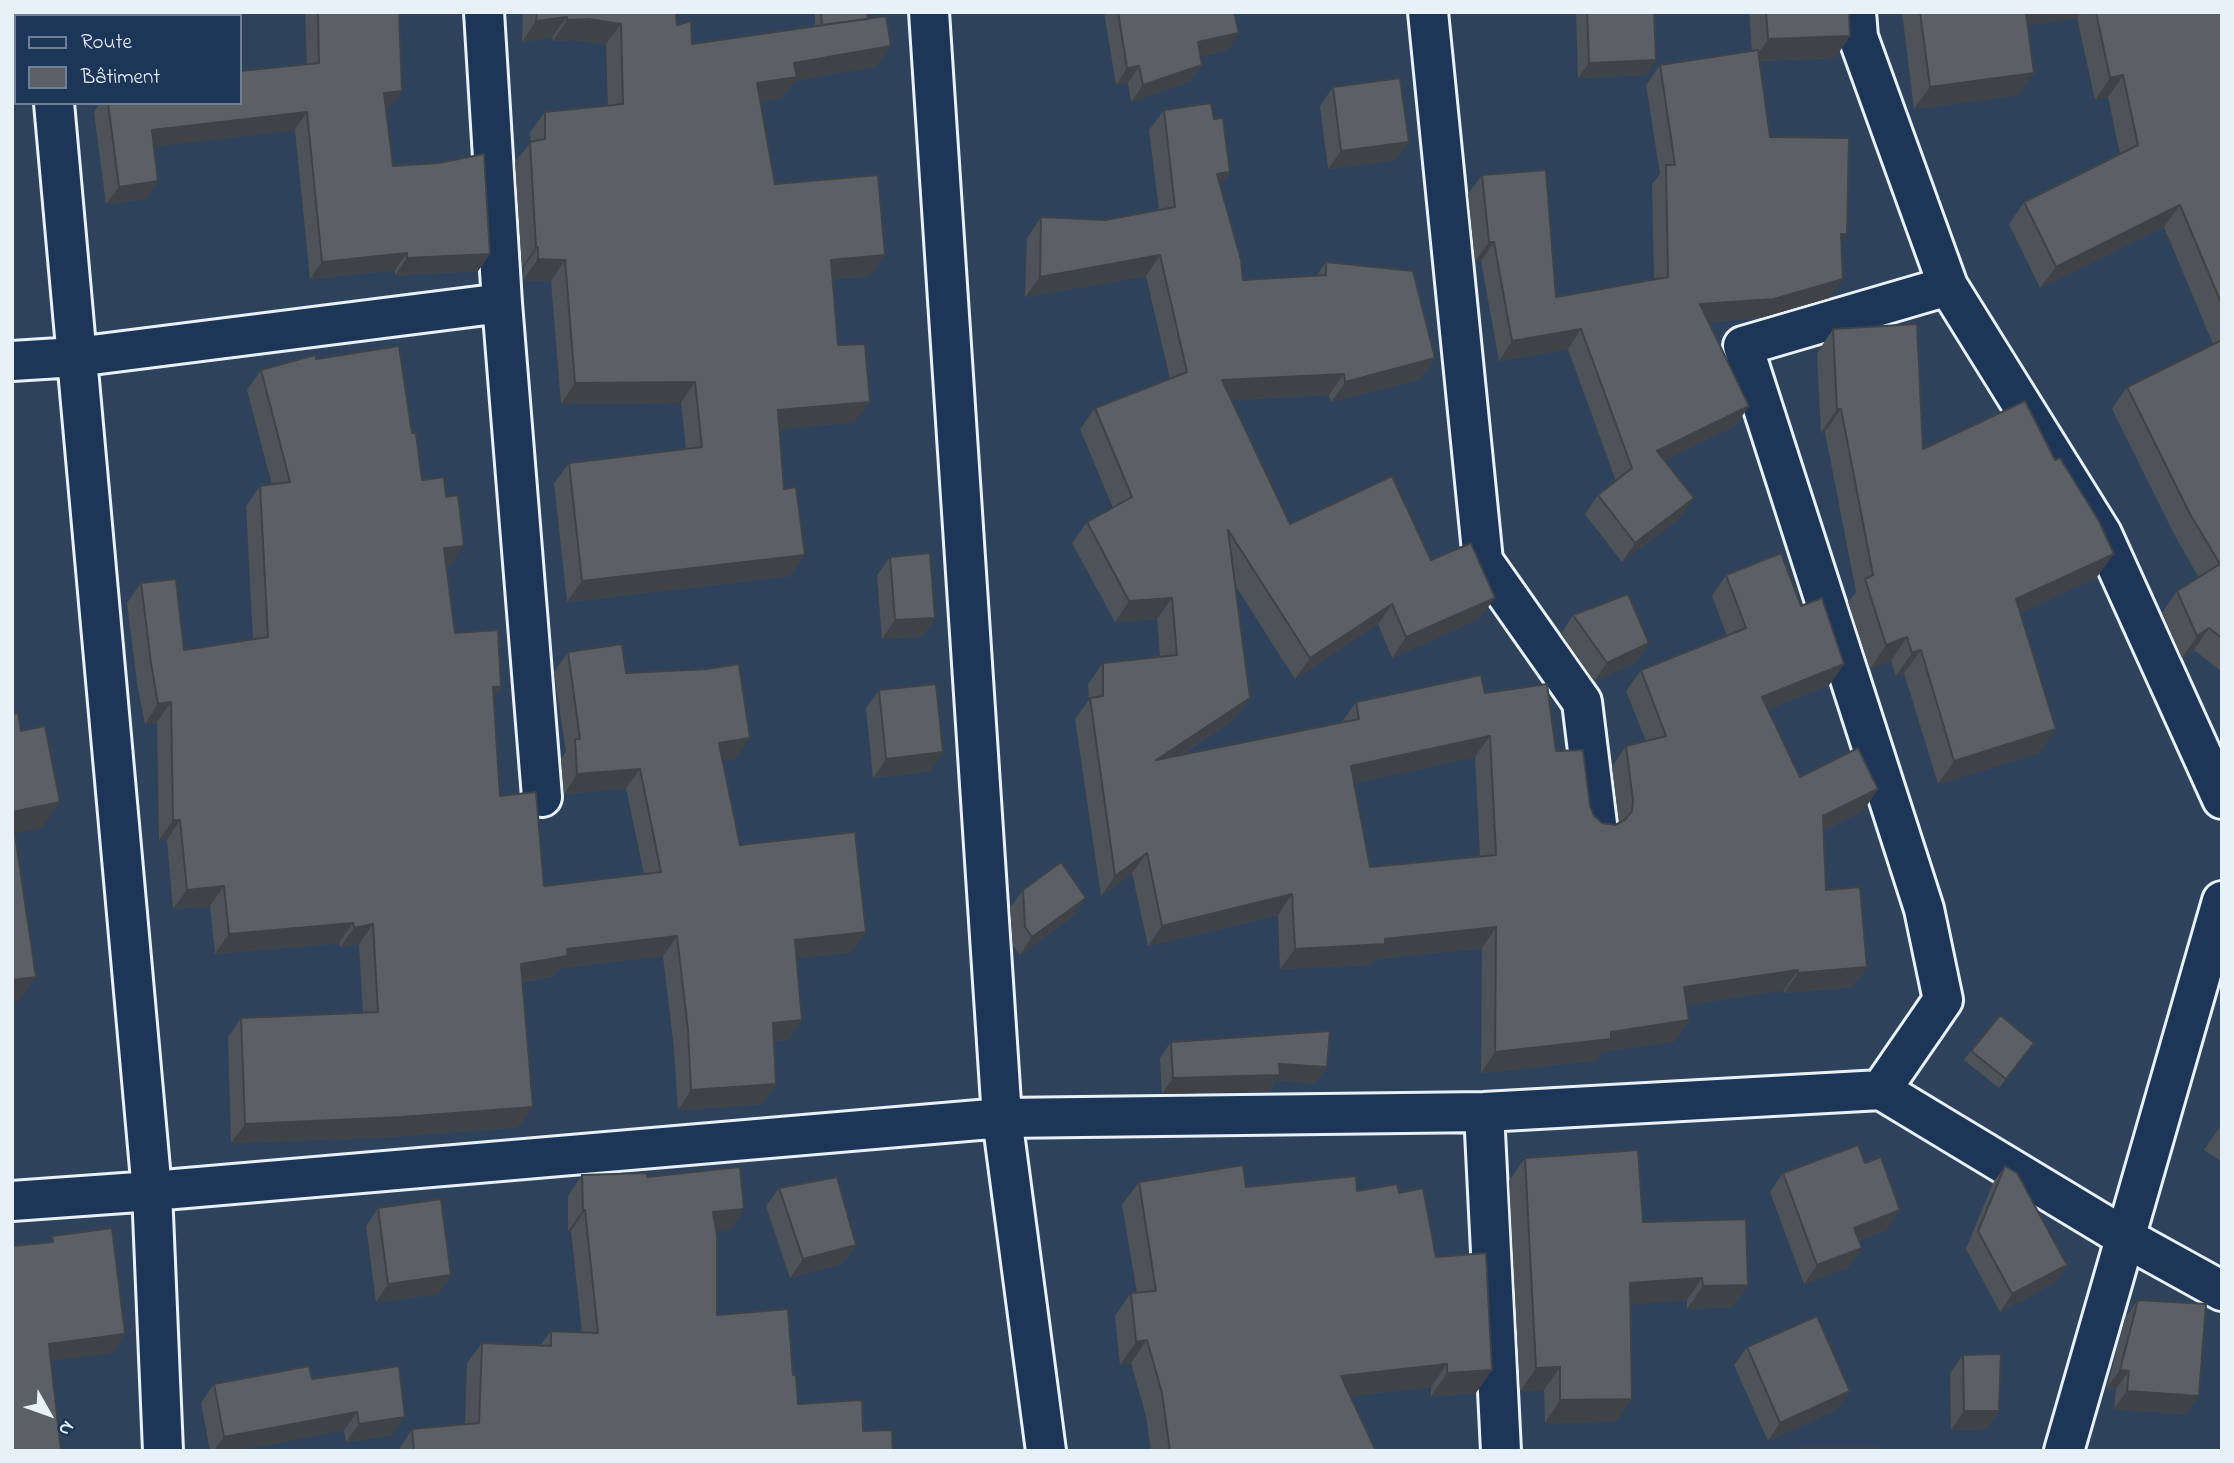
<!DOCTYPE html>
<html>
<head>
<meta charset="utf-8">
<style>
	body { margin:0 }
	#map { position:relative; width:2234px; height:1463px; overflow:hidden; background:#2f425c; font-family:"Indie Flower",sans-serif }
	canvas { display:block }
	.frame { position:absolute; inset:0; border:14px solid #e8f1f8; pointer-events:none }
	.legend { position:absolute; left:14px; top:14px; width:228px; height:91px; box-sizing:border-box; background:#1d3557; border:2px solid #6e8097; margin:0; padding:9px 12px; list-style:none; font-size:21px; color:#e8f1f8 }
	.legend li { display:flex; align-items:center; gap:14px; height:35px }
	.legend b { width:35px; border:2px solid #6e8097 }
	.north { position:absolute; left:14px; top:1379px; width:70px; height:70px; -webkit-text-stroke:5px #1d3557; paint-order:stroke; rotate:130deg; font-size:19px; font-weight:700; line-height:28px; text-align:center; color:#e8f1f8 }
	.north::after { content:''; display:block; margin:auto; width:24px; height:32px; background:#e8f1f8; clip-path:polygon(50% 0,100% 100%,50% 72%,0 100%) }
</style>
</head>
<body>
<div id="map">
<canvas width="2234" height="1463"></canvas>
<div class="frame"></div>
<ul class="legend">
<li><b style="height:9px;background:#1d3557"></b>Route</li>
<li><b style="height:19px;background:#5a6066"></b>Bâtiment</li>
</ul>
<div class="north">N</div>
</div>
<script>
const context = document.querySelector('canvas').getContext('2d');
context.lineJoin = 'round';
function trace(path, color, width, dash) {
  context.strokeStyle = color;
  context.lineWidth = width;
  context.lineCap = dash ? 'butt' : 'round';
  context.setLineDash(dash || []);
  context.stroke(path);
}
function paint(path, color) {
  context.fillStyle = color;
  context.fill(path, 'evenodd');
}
const street = new Path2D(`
	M47,12V16
	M484,12L502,303L542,797
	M929,12L1002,1118L1046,1451
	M1428,12L1483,561L1582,702L1597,824
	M1856,12L1858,37L1948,286L2102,534L2222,799
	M54,103L152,1191L163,1451
	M12,361L76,357L502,303
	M1881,1090L1943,1000L1924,909L1743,346L1948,286
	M1484,1112L1501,1451
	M12,1201L152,1191L1002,1118L1484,1112L1881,1090L2126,1238L2222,1291
	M2064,1451L2222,901`);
trace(street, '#e8f1f8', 44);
trace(street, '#1d3557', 38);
paint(new Path2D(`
	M159,12H232V16H157Z
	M305,12H399L390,108L386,109L393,166L490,254L478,271L395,275V270L310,279L295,130L154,146L146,199L106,204L94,112L100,103H240L307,64Z
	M523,12H676L677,25L692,44L815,26V12H867L877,66L794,81L782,98L760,101L775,184L870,276L832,279L838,345L855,422L780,429L790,576L567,602L554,483L569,463L686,449L681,403L561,404L551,281L523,280L524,267H522L515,162L531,142L530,132L545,112L608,106L606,44L574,40L553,41L552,37L522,42Z
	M1104,12H1234L1228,50L1201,56L1202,65L1190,81L1131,102L1128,83L1116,85Z
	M1576,12H1654L1646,75L1578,78Z
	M1749,12H1849L1850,36L1835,58L1760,61L1770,137L1841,242L1829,298L1760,318L1708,322L1736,425L1664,460L1680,518L1622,562L1585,514L1598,495L1616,481L1568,349L1499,361L1481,261H1475L1468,194L1482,175L1556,297L1654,279L1652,184L1660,174L1646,85L1660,65L1752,51Z
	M1902,12H2222V672L2194,650L2182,658L2162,613L2177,591L2199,578L2175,536L2112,409L2127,387L2213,344L2164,227L2040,288L2009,224L2024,202L2120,154L2108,97L2095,100L2077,18L2028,25L2019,95L1914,109Z
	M1333,87L1396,160L1328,169L1320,106Z
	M1164,110L1214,119L1230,172L1220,186L1243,280L1316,276L1326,262L1435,358L1420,379L1331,402L1329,395L1231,400L1290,524L1431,560L1480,618L1392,658L1378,624L1295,679L1235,585V719L1181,755L1342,722L1356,702L1485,693L1556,751L1590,806L1594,816L1602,823L1615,825L1618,823L1619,821L1612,767L1626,746L1646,741L1626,691L1641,670L1727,636L1712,596L1726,575L1801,606L1844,664L1829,685L1768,709L1800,777L1864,810L1824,830L1826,890L1867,967L1852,987L1784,993V990L1687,1005L1689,1020L1675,1041L1602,1052L1597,1060L1481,1073L1482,948L1375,959L1371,965L1280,969L1278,915L1148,946L1132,873L1101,896L1075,719L1089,700L1088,684L1103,663L1160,657L1157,619L1115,622L1072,543L1087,522L1113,508L1080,429L1095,408L1170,379L1146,276L1025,297L1027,238L1041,217L1105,220L1159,210L1149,130ZM1475,757L1480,856L1370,867L1354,783Z
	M1833,329L1923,449L2097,577L2020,613L2039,753L1938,784L1904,673L1896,676L1891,661L1870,669L1848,602L1856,592L1825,432L1821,433L1817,353Z
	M316,359L412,433L422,480L450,565L446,566L455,633L501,687L494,697L500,796L544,886L644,874L626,788L564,794L561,759L566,752L554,672L568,652L626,673L736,758L722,760L740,845L852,952L797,958L802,1020L788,1040L774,1041L763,1104L678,1110L674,1049L663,956L560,968L554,976L522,982L519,1127L388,1137L231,1143L228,1037L241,1018L363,1013L359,944L340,947L339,943L215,954L210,906L173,909L167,840H159L157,722L145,724L137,683L127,603L141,583L184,650L253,639L246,506L260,486L272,485L247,390L261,370Z
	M890,557L935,618L922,636L882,639L877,575Z
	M1573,615L1637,662L1594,681L1561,634Z
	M879,690L931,771L873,778L866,708Z
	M1023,890L1073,916L1020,955L1013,945L1010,908Z
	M1171,1042L1316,1083L1276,1080L1269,1091L1162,1094L1160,1058Z
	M2034,1043L1999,1088L1964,1060L1971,1051Z
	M2222,1124V1162L2204,1150Z
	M1525,1158L1643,1222L1748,1285L1732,1307L1687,1309V1300L1630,1304L1616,1422L1545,1423L1544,1390L1520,1391L1509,1181Z
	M2005,1166L2055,1282L2000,1312L1966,1249L1993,1183Z
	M1783,1173L1888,1229L1859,1240L1849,1267L1804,1284L1770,1192Z
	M582,1175L647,1177L744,1209L730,1230L716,1231L717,1315L793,1375L798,1404L863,1431L893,1451H398L412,1429L465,1424L467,1363L482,1343L541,1345L551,1331L582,1332L571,1231H568V1196Z
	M1139,1182L1399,1193L1436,1257L1476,1393L1431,1396V1387L1350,1396L1376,1451H1151L1146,1416L1131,1363L1120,1365L1115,1316L1131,1293L1137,1292L1122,1205Z
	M779,1188L856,1245L843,1263L790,1278L766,1206Z
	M378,1208L451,1275L438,1294L376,1302L366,1226Z
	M2138,1300L2186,1414L2114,1409L2116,1389L2107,1388L2125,1318Z
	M1747,1347L1837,1409L1768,1441L1734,1365Z
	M1963,1355L1999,1411L1986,1429L1951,1430L1950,1373Z
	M312,1379L392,1435L346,1442L344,1430L236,1451H210L201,1403L214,1384Z`), '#4d5358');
paint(new Path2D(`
	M2021,12H2081L2077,18L2010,28Z
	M567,17L552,37L522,42L536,21Z
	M588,19L621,24L606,44L574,40L553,41L567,20Z
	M12,20H16V28L12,33Z
	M1239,33L1228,50L1187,58L1198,42Z
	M1850,36L1835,58L1753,61L1768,39Z
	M891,46L877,66L794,81L782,98L742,104L757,83L794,63Z
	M1656,60L1646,75L1578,78L1589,63Z
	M1202,65L1190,81L1131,102L1143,85Z
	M1139,66L1128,83L1116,85L1127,68Z
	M2034,73L2019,95L1914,109L1930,87Z
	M2123,75L2108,97L2095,100L2110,78Z
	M402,91L390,108L372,110L384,93Z
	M307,112L295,130L140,148L152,130Z
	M1409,142L1396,160L1328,169L1341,151Z
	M1230,172L1215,193L1217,174Z
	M158,181L146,199L106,204L119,187Z
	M2180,205L2164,227L2040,288L2056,267Z
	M1841,234H1847L1834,253Z
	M1489,242H1494L1481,261H1475Z
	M536,247H538L524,267H522Z
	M407,253L395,270L310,279L322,262Z
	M490,254L478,271L395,275L407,258Z
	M885,255L870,276L816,280L831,260Z
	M1160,255L1146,276L1025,297L1040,277Z
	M538,259L565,260L551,281L523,280Z
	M1843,279L1829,298L1760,318L1686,324L1700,304Z
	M1581,329L1568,349L1499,361L1512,341Z
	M1435,358L1420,379L1331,402L1345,382Z
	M1344,374L1329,395L1208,401L1222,380Z
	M695,382L681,403L561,404L575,383Z
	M870,402L855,422L764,431L778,410Z
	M1749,406L1736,425L1643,470L1657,451Z
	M1837,409H1841L1825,432L1821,433Z
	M1694,498L1680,518L1622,562L1635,543Z
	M464,546L450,565L430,568L444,548Z
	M2114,554L2097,577L2000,623L2016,599Z
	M805,555L790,576L567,602L582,581Z
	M1172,598L1157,619L1115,622L1129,601Z
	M1495,598L1480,618L1392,658L1406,637Z
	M1392,604L1378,624L1295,679L1310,658Z
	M935,618L922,636L882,639L895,620Z
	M2209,628L2194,650L2182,658L2197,636Z
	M1907,637L1891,661L1870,669L1886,645Z
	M1649,643L1637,662L1594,681L1607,663Z
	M1921,650L1904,673L1896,676L1912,653Z
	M1844,664L1829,685L1747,717L1762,697Z
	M493,687H501L487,707Z
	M1250,698L1235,719L1142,780L1156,760Z
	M171,702L157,722L145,724L158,704Z
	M2056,729L2039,753L1938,784L1954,761Z
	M1490,736L1475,757L1336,787L1351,766Z
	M750,738L736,758L705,762L719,743Z
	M943,752L931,771L873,778L886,759Z
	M640,769L626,788L564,794L577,774Z
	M1878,789L1864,810L1809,837L1823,816Z
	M60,802L42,828L12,834V812Z
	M173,820H180L167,840H159Z
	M1147,853L1132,873L1101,896L1115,876Z
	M224,886L210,906L173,909L187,890Z
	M1292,894L1278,915L1148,946L1162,926Z
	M1086,898L1073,916L1020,955L1032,937Z
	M353,923L339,943L215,954L229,934Z
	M373,924L359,944L340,947L354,928Z
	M1496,927L1482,948L1375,959L1371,965L1280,969L1295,949Z
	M866,932L852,952L781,960L795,940Z
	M677,936L663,956L560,968L554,976L507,984L521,964L567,949Z
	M1867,967L1852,987L1784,993L1798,973Z
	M1798,970L1784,990L1670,1008L1684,987Z
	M36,977L18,1002L12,1003V980Z
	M802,1020L788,1040L759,1042L773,1023Z
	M1689,1020L1675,1041L1602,1052L1597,1060L1481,1073L1495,1052Z
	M1279,1064L1327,1067L1316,1083L1276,1080L1269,1091L1162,1094L1173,1078Z
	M776,1084L763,1104L678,1110L691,1090Z
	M533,1107L519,1127L388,1137L231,1143L245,1124Z
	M744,1209L730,1230L699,1233L713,1212Z
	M583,1210H585L571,1231H568Z
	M1900,1210L1888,1229L1842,1246L1854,1228Z
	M856,1245L843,1263L790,1278L803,1259Z
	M1862,1248L1849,1267L1804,1284L1817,1265Z
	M2067,1265L2055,1282L2000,1312L2012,1294Z
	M451,1275L438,1294L376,1302L388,1284Z
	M1702,1278L1687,1300L1614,1306L1630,1283Z
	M1748,1285L1732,1307L1687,1309L1703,1286Z
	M125,1334L112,1353L35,1363L49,1344Z
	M1147,1340L1131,1363L1120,1365L1136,1342Z
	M1447,1364L1431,1387L1325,1399L1341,1376Z
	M1560,1367L1544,1390L1520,1391L1536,1368Z
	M1492,1370L1476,1393L1431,1396L1447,1373Z
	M2120,1370L2129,1371L2116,1389L2107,1388Z
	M1850,1391L1837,1409L1768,1441L1780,1423Z
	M2127,1391L2199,1396L2186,1414L2114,1409Z
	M1632,1399L1616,1422L1545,1423L1560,1400Z
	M1964,1411H1999L1986,1429L1951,1430Z
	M357,1412L344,1430L236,1451H214L224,1437Z
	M405,1417L392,1435L346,1442L359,1424Z`), '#3f4347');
const building = new Path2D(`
	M12,12H21L22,16H16V20H12Z
	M169,12H232V16H169Z
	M318,12H399L402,91L384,93L393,166L438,163L484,154L490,254L407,258V253L322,262L307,112L152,130L158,181L119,187L108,103H240V71L319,63Z
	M537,12H676L677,25L691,21L692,44L886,16L891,46L794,63L797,77L757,83L775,184L878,175L885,255L831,260L838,345L865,344L870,402L778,410L784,489L796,487L805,555L582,581L569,463L702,447L695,382L575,383L565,260L538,259V247H536L530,142L545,139V112L623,104L621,24L588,19L567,20V17L536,21Z
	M821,12H867L868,19L822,25Z
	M1118,12H1234L1239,33L1198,42L1202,65L1143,85L1139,66L1127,68Z
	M1587,12H1654L1656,60L1589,63Z
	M1766,12H1849L1850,36L1768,39Z
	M1920,12H2026L2034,73L1930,87Z
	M2096,12H2222V305L2180,205L2056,267L2024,202L2138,145L2123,75L2110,78Z
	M1758,50L1770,137L1849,138L1847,234H1841L1843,279L1774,299L1700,304L1749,406L1657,451L1694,498L1635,543L1598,495L1632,468L1581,329L1512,341L1494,242H1489L1482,175L1546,170L1556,297L1668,277L1666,165H1675L1660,65Z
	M1400,78L1409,142L1341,151L1333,87Z
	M1211,103L1214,119L1223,118L1230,172L1217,174L1241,260L1243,280L1326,275V262L1413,271L1435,358L1345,382L1344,374L1222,380L1290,524L1392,476L1431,560L1471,543L1495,598L1406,637L1392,604L1310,658L1228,530L1250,698L1156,760L1359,719L1356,702L1481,675L1485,693L1547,684L1556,751L1583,750L1590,806L1594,816L1602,823L1615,825L1625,820L1632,811L1633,801L1626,746L1666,736L1641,670L1746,628L1726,575L1781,553L1801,606L1822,598L1844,664L1762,697L1800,777L1858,748L1878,789L1823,816L1826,890L1860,887L1867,967L1798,973V970L1684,987L1689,1020L1611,1032V1039L1495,1052L1496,927L1385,939V944L1295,949L1292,894L1162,926L1147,853L1115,876L1090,698L1103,696V663L1177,655L1172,598L1129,601L1087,522L1132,497L1095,408L1187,372L1160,255L1040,277L1041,217L1105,220L1175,207L1164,110ZM1490,736L1496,855L1370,867L1351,766Z
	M1917,324L1923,449L2025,401L2055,460L2060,458L2099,521L2114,554L2016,599L2056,729L1954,761L1921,650L1912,653L1907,637L1886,645L1865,579L1873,575L1841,409H1837L1833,329Z
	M2222,340V638L2209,628L2197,636L2177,591L2220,564L2190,514L2127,387Z
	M399,346L412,433H416L422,480L444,477L446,497L458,495L464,546L444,548L455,633L498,630L501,687H493L500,796L536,792L544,886L661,872L640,769L577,774L575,739H580L568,652L622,644L626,673L707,669L739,664L750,738L719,743L740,845L855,832L866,932L795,940L802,1020L773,1023L776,1084L691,1090L688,1030L677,936L567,949L568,956L521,964L533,1107L402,1117L245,1124L241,1018L378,1012L373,924L354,928L353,923L229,934L224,886L187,890L180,820H173L171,702L158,704L151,663L141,583L176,579L184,650L268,637L260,486L290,482L261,370L315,355L316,359Z
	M930,553L935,618L895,620L890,557Z
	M1628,594L1649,643L1607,663L1573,615Z
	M936,684L943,752L886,759L879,690Z
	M18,713L21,731L45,726L60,802L12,812V714Z
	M12,814L36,977L12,980Z
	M1061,862L1086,898L1032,937L1025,927L1023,890Z
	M2000,1015L2034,1043L2006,1079L1971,1051Z
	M1330,1031L1327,1067L1279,1064L1280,1075L1173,1078L1171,1042Z
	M1858,1145L1865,1163L1881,1157L1900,1210L1854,1228L1862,1248L1817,1265L1783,1173Z
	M1638,1150L1643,1222L1746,1219L1748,1285L1703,1286L1702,1278L1630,1283L1632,1399L1560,1400V1367L1536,1368L1525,1158Z
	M1243,1165L1246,1187L1356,1176L1357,1191L1397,1184L1399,1193L1423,1188L1436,1257L1486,1253L1492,1370L1447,1373V1364L1341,1376L1376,1451H1170L1162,1393L1147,1340L1136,1342L1131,1293L1156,1291L1139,1182Z
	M2005,1166L2017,1173L2067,1265L2012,1294L1978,1231Z
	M740,1167L744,1209L713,1212L717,1235V1315L788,1309L793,1375H796L798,1404L862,1400L863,1431L892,1430L893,1451H414L412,1429L479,1423L482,1343L551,1346V1331L598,1333L585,1210H583L582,1175L647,1173V1177Z
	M837,1177L856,1245L803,1259L779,1188Z
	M441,1199L451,1275L388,1284L378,1208Z
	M112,1228L125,1334L49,1344L61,1451H12V1246L53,1242L52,1236Z
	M2138,1300L2206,1304L2199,1396L2127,1391L2129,1371L2120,1370Z
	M1817,1316L1850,1391L1780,1423L1747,1347Z
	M2001,1354L1999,1411H1964L1963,1355Z
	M309,1366L312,1379L399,1366L405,1417L359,1424L357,1412L224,1437L214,1384Z
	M1798,1448H1879V1451H1799Z`);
paint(building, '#5a6066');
trace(building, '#3f4347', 2);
</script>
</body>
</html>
